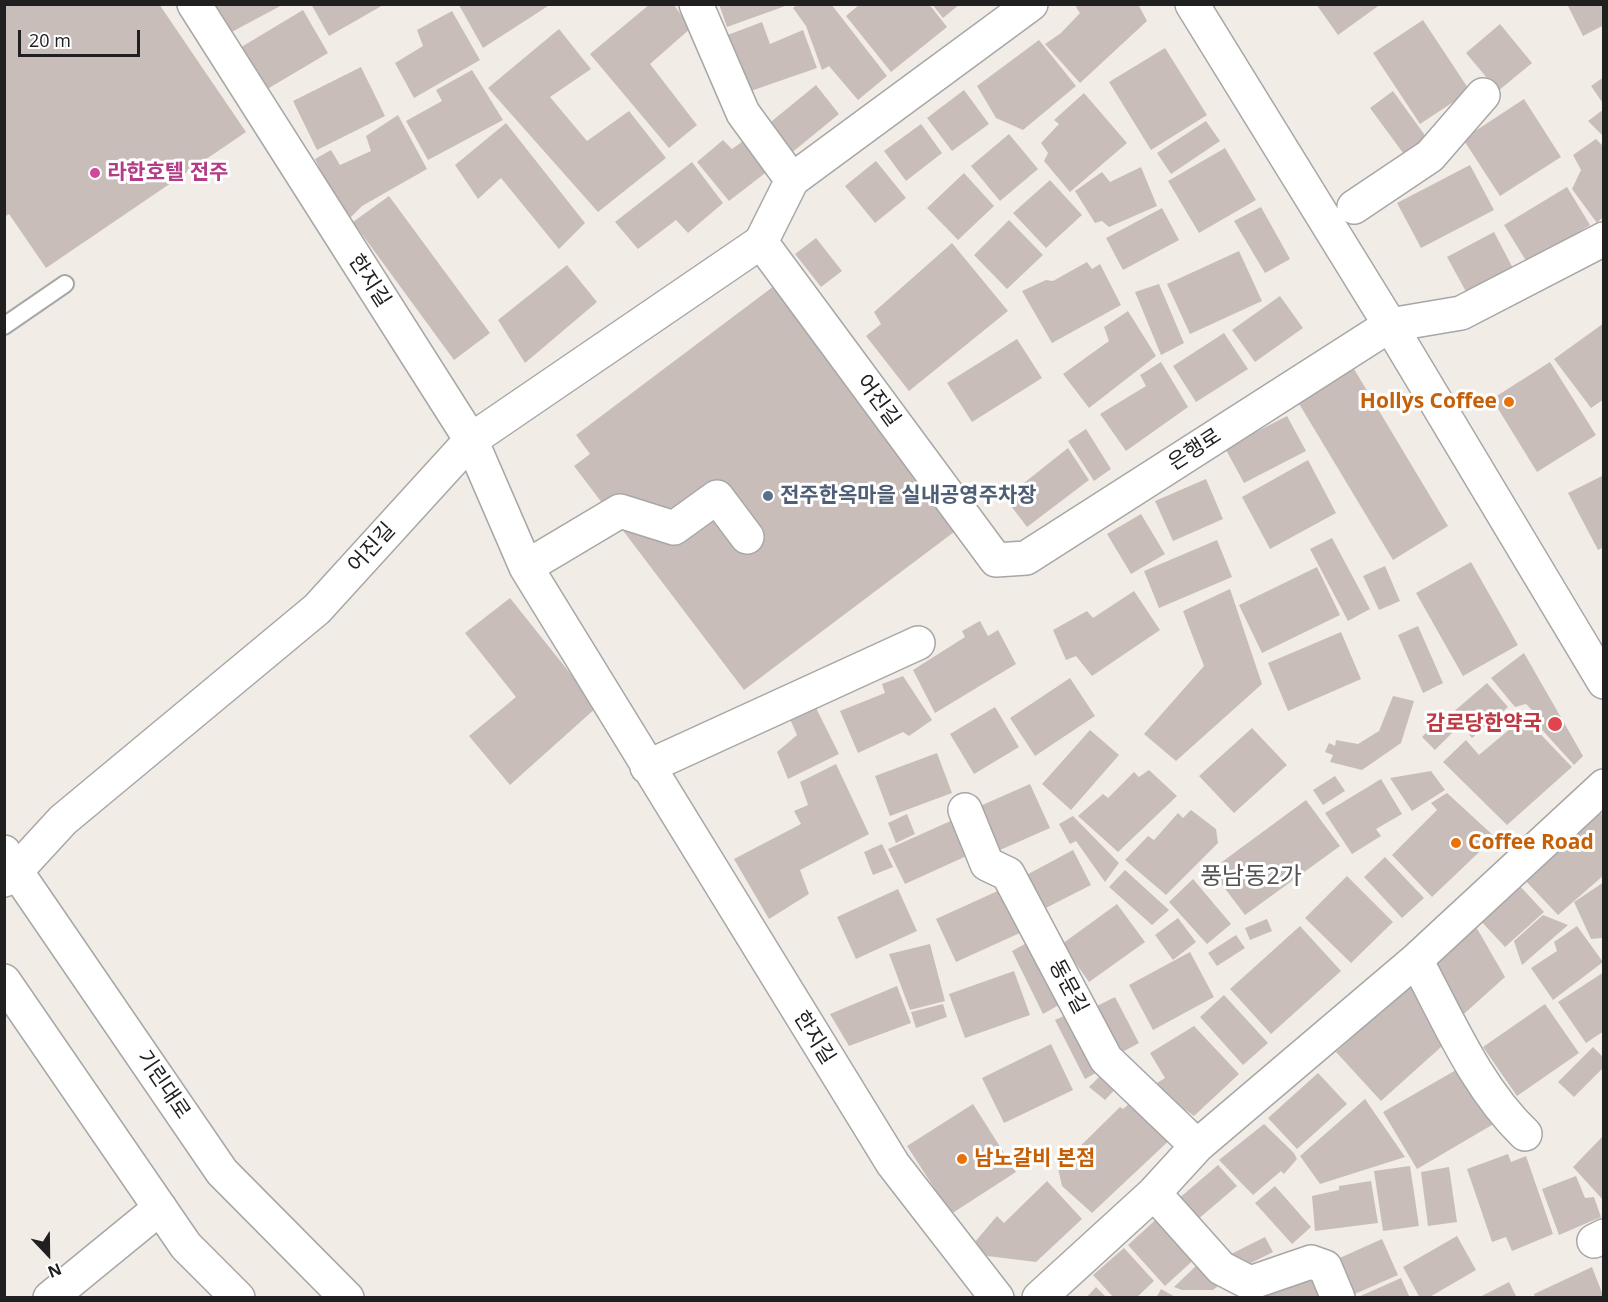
<!DOCTYPE html>
<html>
<head>
<meta charset="utf-8">
<style>
	body { margin:0 }
	#map { position:relative; width:1608px; height:1302px; overflow:hidden; background:#f1ece6; font-family:"Open Sans",sans-serif }
	canvas { display:block }
	.frame { position:absolute; inset:0; border:6px solid #202020; pointer-events:none }
	.north { position:absolute; left:18px; top:1224px; width:60px; height:60px; -webkit-text-stroke:4px #fff; paint-order:stroke; rotate:158deg; font-size:16px; font-weight:700; line-height:24px; text-align:center; color:#202020 }
	.north::after { content:''; display:block; margin:auto; width:21px; height:27px; background:#202020; clip-path:polygon(50% 0,100% 100%,50% 72%,0 100%) }
	.scale { position:absolute; left:18px; top:30px; width:122px; height:27px; box-sizing:border-box; border:3px solid #202020; border-top:0; padding-left:8px; font-size:18px; line-height:21px; white-space:nowrap; color:#202020; -webkit-text-stroke:4px #fff; paint-order:stroke }
</style>
</head>
<body>
<div id="map">
<canvas width="1608" height="1302"></canvas>
<div class="frame"></div>
<div class="north">N</div>
<div class="scale">20 m</div>
</div>
<script>
const context = document.querySelector('canvas').getContext('2d');
context.lineJoin = 'round';
function paint(path, color) {
  context.fillStyle = color;
  context.fill(path, 'evenodd');
}
function trace(path, color, width, dash) {
  context.strokeStyle = color;
  context.lineWidth = width;
  context.lineCap = dash ? 'butt' : 'round';
  context.setLineDash(dash || []);
  context.stroke(path);
}
function write(font, color, halo, rows, align = 'center') {
  context.font = font + ' "Open Sans","Noto Sans KR",sans-serif';
  context.lineWidth = 6;
  context.setLineDash([]);
  context.textBaseline = 'middle';
  context.strokeStyle = halo;
  context.fillStyle = color;
  for (const [text, x, y, turn = 0] of rows) {
    context.save();
    context.translate(x, y);
    context.rotate((+turn || 0) * Math.PI / 180);
    context.textAlign = isNaN(turn) ? turn : align;
    if (halo) context.strokeText(text, 0, 0);
    context.fillText(text, 0, 0);
    context.restore();
  }
}
paint(new Path2D(`
	M4,4H159L246,132L46,268L9,214L4,217Z
	M212,4H284L228,34Z
	M311,4H385L329,36Z
	M461,4H551L483,48L459,5Z
	M650,4H673L691,28L650,64L697,125L669,148L590,54Z
	M719,4H788V5L727,27Z
	M798,4H831L887,76L858,100L829,66L822,70L806,26L793,8Z
	M860,4H929L947,27L891,72L846,16Z
	M932,4H960L943,18Z
	M1078,4H1138L1147,21L1080,83L1045,44L1061,33L1080,13L1076,7Z
	M1316,4H1381L1338,35Z
	M1567,4H1604V25L1583,36Z
	M303,10L328,53L264,91L238,49Z
	M452,11L480,60L414,98L395,63L423,46L417,30Z
	M1423,20L1470,91L1420,124L1373,53Z
	M762,22L770,44L803,30L817,68L745,93L725,36Z
	M1500,24L1532,63L1498,91L1466,53Z
	M559,29L591,69L550,97L587,141L629,111L666,158L598,212L488,88Z
	M1039,40L1076,86L1023,130L996,118L977,86Z
	M1165,48L1207,115L1151,150L1109,82Z
	M361,67L385,116L317,150L293,101Z
	M472,70L503,120L428,160L406,121L442,101L436,90Z
	M1604,77V105L1591,86Z
	M816,85L839,114L784,159L761,130Z
	M964,90L989,124L952,151L927,118Z
	M1393,91L1429,141L1406,157L1370,108Z
	M1084,93L1127,143L1070,192L1044,161L1048,153L1041,143L1059,124L1054,120Z
	M1524,99L1561,157L1500,196L1463,139Z
	M1604,109V137L1588,121Z
	M398,115L427,169L362,206L351,217L338,205L315,159L331,150L340,165L371,151L366,136Z
	M1206,121L1220,141L1171,174L1157,153Z
	M506,123L585,223L559,249L501,178L478,199L455,165Z
	M921,124L942,153L906,181L884,151Z
	M1009,134L1038,169L1000,201L971,166Z
	M750,136L773,167L729,201L697,162L723,140L732,149Z
	M1596,139L1604,147V216L1597,223L1572,189L1581,170L1573,155Z
	M1225,148L1256,200L1199,233L1168,181Z
	M876,161L906,198L875,223L845,186Z
	M692,162L723,203L688,233L676,220L638,249L615,222Z
	M1470,165L1494,210L1421,248L1397,203Z
	M1141,167L1157,206L1109,227L1102,221L1095,223L1075,191L1102,172L1110,182Z
	M964,173L994,206L958,240L927,208Z
	M1050,180L1082,215L1046,248L1013,213Z
	M1567,187L1590,225L1528,264L1504,225Z
	M389,196L490,333L454,360L353,222Z
	M1261,207L1290,259L1265,273L1234,221Z
	M1162,208L1179,240L1123,270L1106,238Z
	M1009,220L1043,255L1007,289L974,255Z
	M1494,232L1515,272L1469,297L1447,257Z
	M816,238L842,271L821,287L795,254Z
	M952,243L1008,311L909,391L866,336L881,324L874,312Z
	M1239,251L1262,301L1190,334L1167,284Z
	M1087,262L1092,269L1100,264L1121,305L1052,343L1022,291L1046,280L1053,281Z
	M567,265L597,302L525,363L498,320Z
	M778,283L962,526L744,690L574,466L590,454L576,435Z
	M1159,284L1184,343L1161,355L1135,292Z
	M1280,296L1303,328L1255,362L1232,330Z
	M1128,311L1156,356L1089,408L1063,374L1109,341L1104,327Z
	M1604,323V399L1591,408L1554,359Z
	M1224,333L1248,369L1196,402L1173,366Z
	M1017,339L1042,378L972,422L947,383Z
	M1161,362L1188,407L1126,451L1100,414L1146,386L1140,375Z
	M1550,362L1596,435L1537,472L1492,399Z
	M1354,369L1448,526L1393,560L1298,402Z
	M1287,416L1306,451L1244,483L1225,448Z
	M1086,429L1111,469L1094,481L1068,441Z
	M1068,448L1089,480L1027,527L1005,498Z
	M1308,460L1336,513L1270,549L1242,497Z
	M1604,475V547L1598,550L1568,493Z
	M1206,479L1223,519L1173,541L1155,501Z
	M1141,514L1165,554L1131,574L1107,534Z
	M1332,538L1370,609L1348,621L1310,549Z
	M1217,540L1232,577L1159,608L1144,571Z
	M1471,562L1518,645L1463,676L1416,593Z
	M1385,566L1400,601L1379,610L1363,576Z
	M1317,567L1340,615L1262,653L1239,605Z
	M1230,589L1262,684L1176,761L1144,734L1204,666L1183,611Z
	M1134,591L1160,630L1092,676L1076,656L1066,660L1053,630L1087,611L1093,618Z
	M510,598L597,707L510,785L469,736L516,697L465,633Z
	M980,621L988,636L998,630L1016,664L935,713L913,670L965,637L962,631Z
	M1418,626L1443,683L1423,693L1398,635Z
	M1341,632L1361,679L1288,711L1268,663Z
	M1524,653L1583,756L1574,765L1534,721L1533,711L1526,704L1515,707L1491,678Z
	M903,676L932,720L909,736L903,732L858,753L840,711L885,693L882,684Z
	M1070,678L1095,716L1035,756L1010,718Z
	M1487,683L1508,707L1472,738L1451,714Z
	M1393,696L1414,701L1401,743L1362,770L1330,762L1333,755L1325,752L1329,743L1335,746L1336,740L1358,744L1379,731Z
	M814,704L839,754L788,779L777,752L797,735L786,710Z
	M995,707L1019,747L974,774L950,734Z
	M1444,715L1457,728L1435,750L1422,737Z
	M1524,717L1572,767L1507,825L1443,762L1466,740L1479,755Z
	M1252,728L1287,765L1234,813L1199,776Z
	M1090,730L1119,755L1071,810L1042,784Z
	M937,753L952,793L890,816L875,776Z
	M836,764L869,834L800,870L809,894L769,919L734,859L801,824L794,811L808,805L800,782Z
	M1149,770L1177,796L1118,852L1078,816L1103,794L1108,798L1134,772L1139,777Z
	M1431,771L1445,790L1412,811L1390,778Z
	M1335,776L1345,791L1323,805L1313,790Z
	M1381,779L1402,814L1376,829L1381,836L1352,854L1325,813Z
	M1030,784L1050,828L991,854L971,810Z
	M1447,793L1495,837L1432,897L1392,855L1437,810L1431,803Z
	M1306,800L1340,846L1245,915L1211,870Z
	M1598,809L1604,818V875L1558,915L1522,877Z
	M1191,810L1216,829L1218,843L1166,895L1125,860L1148,836L1154,840L1178,813L1183,818Z
	M907,814L915,834L896,843L888,823Z
	M1073,816L1119,863L1105,882L1076,841L1070,844L1059,824Z
	M955,819L971,854L905,884L888,849Z
	M882,844L893,867L873,875L864,852Z
	M1073,850L1091,885L1036,913L1019,879Z
	M1385,857L1424,898L1402,918L1364,877Z
	M1125,870L1169,910L1152,925L1109,887Z
	M1347,876L1393,922L1351,963L1305,918Z
	M1193,879L1231,924L1207,944L1169,902Z
	M1604,882V941L1602,938L1591,939L1574,902Z
	M1518,884L1544,912L1505,947L1479,919Z
	M898,889L917,931L856,959L837,917Z
	M1002,889L1022,932L956,962L936,919Z
	M1117,904L1145,942L1089,982L1062,944Z
	M1543,915L1568,925L1522,965L1514,941Z
	M1178,918L1196,942L1173,960L1155,935Z
	M1267,919L1272,931L1250,940L1245,928Z
	M1475,925L1505,977L1456,1021L1426,968Z
	M1300,926L1341,971L1271,1034L1230,989Z
	M1577,926L1603,962L1553,1000L1531,968L1557,951L1554,942Z
	M1236,935L1245,948L1217,966L1208,953Z
	M1034,939L1064,1002L1043,1014L1012,951Z
	M930,944L945,1001L910,1010L889,954Z
	M1190,952L1214,997L1153,1030L1129,985Z
	M1014,971L1030,1015L965,1038L949,994Z
	M1604,972V1031L1586,1043L1558,1002Z
	M1412,984L1451,1038L1381,1101L1336,1052Z
	M897,986L911,1023L849,1046L830,1014Z
	M1224,995L1268,1043L1243,1065L1200,1017Z
	M1115,997L1139,1043L1113,1057L1089,1010Z
	M943,1004L947,1017L916,1028L911,1012Z
	M1545,1004L1579,1053L1517,1096L1483,1047Z
	M1073,1012L1103,1069L1085,1079L1055,1020Z
	M1194,1026L1239,1074L1194,1116L1152,1086L1165,1078L1150,1053Z
	M1051,1044L1073,1090L1004,1123L982,1078Z
	M1593,1047L1604,1058V1067L1574,1097L1558,1082Z
	M1463,1066L1497,1122L1417,1169L1383,1112Z
	M1107,1069L1121,1083L1105,1100L1089,1087Z
	M1318,1073L1347,1104L1297,1149L1268,1118Z
	M1136,1098L1176,1134L1092,1213L1062,1186L1058,1168L1120,1107L1123,1109Z
	M1365,1099L1405,1157L1320,1184L1300,1156Z
	M973,1104L1016,1172L951,1214L907,1146Z
	M1264,1124L1294,1153L1297,1159L1284,1174L1281,1171L1253,1195L1219,1160Z
	M1604,1135V1201L1573,1167Z
	M1508,1154L1511,1162L1526,1156L1553,1234L1512,1251L1506,1237L1492,1242L1467,1169Z
	M1218,1165L1237,1186L1190,1226L1171,1205Z
	M1410,1166L1419,1226L1383,1231L1374,1171Z
	M1449,1167L1457,1222L1428,1226L1421,1172Z
	M1576,1176L1585,1198L1594,1197L1601,1217L1559,1235L1542,1189Z
	M1047,1181L1082,1219L1036,1262L987,1256L974,1243L997,1216L1004,1223Z
	M1371,1181L1378,1223L1315,1231L1312,1196L1339,1190V1186Z
	M1275,1186L1311,1227L1292,1244L1255,1203Z
	M1162,1214L1199,1255L1165,1286L1128,1245Z
	M1457,1236L1476,1270L1428,1298H1420L1403,1267Z
	M1265,1237L1273,1252L1239,1269L1231,1254Z
	M1382,1239L1398,1275L1348,1297L1333,1261Z
	M1124,1248L1154,1281L1136,1298H1114L1093,1275Z
	M1199,1263L1221,1284L1213,1290H1182L1174,1287Z
	M1592,1267L1604,1298H1535L1534,1294Z
	M1309,1268L1319,1298H1257Z
	M1401,1278L1410,1298H1356Z
	M1509,1282L1517,1298H1478Z
	M1096,1287L1107,1298H1086Z
	M1161,1289L1177,1298H1156Z`), '#c9bdb9');
const service = new Path2D(`
	M4,326L65,284`);
const minor = new Path2D(`
	M194,4L471,440L526,567L893,1164L997,1298
	M696,4L743,113L792,180
	M1192,4L1390,325L1604,682
	M1354,207L1430,156L1483,95
	M761,242L996,560L1026,558L1390,325L1461,313L1604,239
	M526,567L620,511L674,528L717,497L747,537
	M647,767L918,643
	M965,810L987,864L1008,874L1106,1059L1197,1146
	M4,880L16,871L63,820L317,609L471,440L761,242L792,180L1031,4
	M1416,960C1448,1019 1476,1087 1525,1134
	M1154,1193L1221,1268L1250,1283L1311,1262L1325,1267L1338,1298
	M1594,1241L1604,1236
	M50,1298L160,1208
	M1039,1298L1154,1193L1197,1146L1416,960L1604,786`);
const tertiary = new Path2D(`
	M4,852L16,871L222,1172L347,1298
	M4,981L186,1246L238,1298`);
trace(service, '#a7a7a7', 20);
trace(minor, '#a7a7a7', 36);
trace(tertiary, '#a7a7a7', 36);
trace(service, '#fff', 16);
trace(minor, '#fff', 33);
trace(tertiary, '#fff', 33);
for (const [x, y, r, color] of [
	[95,173,6,"#d1479c"],
	[1509,402,6,"#e8710a"],
	[768,496,6,"#5c6f8a"],
	[1555,724,8,"#e0444e"],
	[1456,843,6,"#e8710a"],
	[962,1159,6,"#e8710a"]
]) {
  const dot = new Path2D();
  dot.arc(x, y, r, 0, 2 * Math.PI);
  context.fillStyle = color;
  context.fill(dot);
  trace(dot, '#fff', 2);
}
write('bold 21px', '#b23c85', '#fff', [
	["라한호텔 전주",107,173]
], 'left');
write('21px', '#202020', '#fff', [
	["한지길",369,281,57],
	["어진길",878,401,54],
	["은행로",1195,450,-33],
	["어진길",372,548,-48],
	["동문길",1068,987,62],
	["한지길",814,1038,58],
	["기린대로",163,1085,56]
]);
write('bold 21px', '#c56008', '#fff', [
	["Hollys Coffee",1497,402,"right"],
	["Coffee Road",1468,843],
	["남노갈비 본점",974,1159]
], 'left');
write('bold 21px', '#4e5e75', '#fff', [
	["전주한옥마을 실내공영주차장",780,496]
], 'left');
write('bold 21px', '#be3a42', '#fff', [
	["감로당한약국",1542,724]
], 'right');
write('24px', '#535353', '#fff', [
	["풍남동2가",1251,877]
]);
</script>
</body>
</html>
